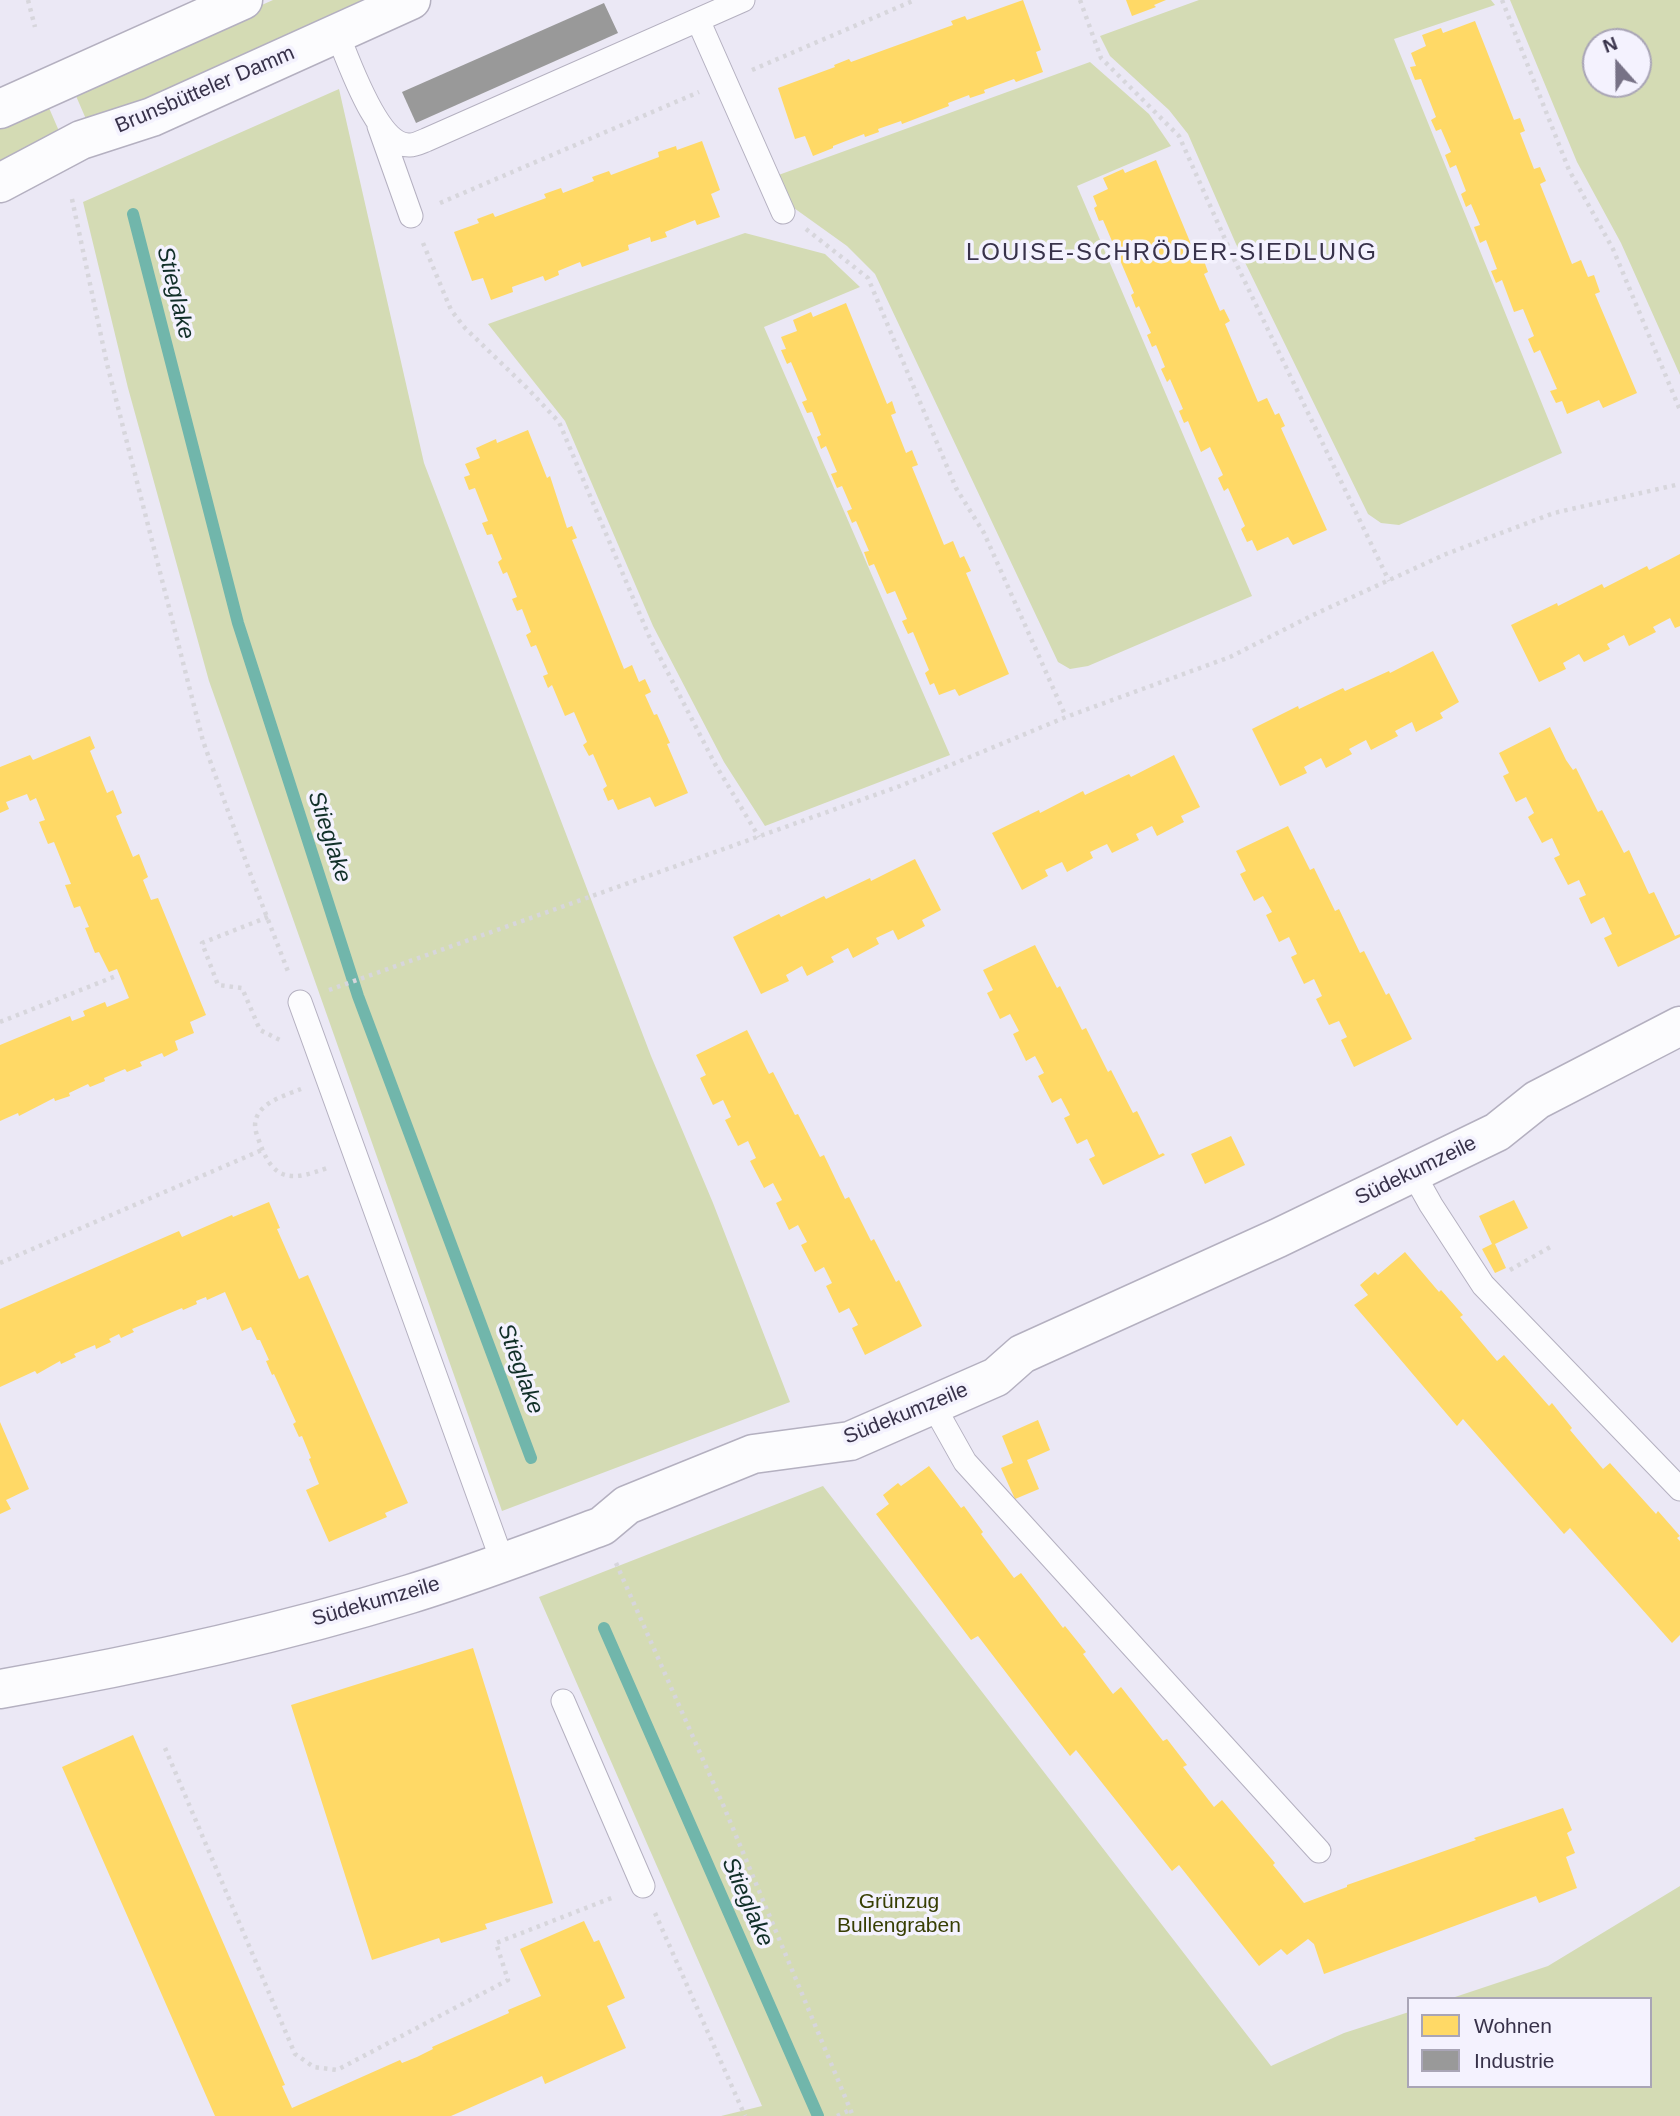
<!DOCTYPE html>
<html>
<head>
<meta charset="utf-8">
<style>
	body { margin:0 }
	#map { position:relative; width:1680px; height:2116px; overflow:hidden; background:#ebe8f5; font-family:Helvetica,sans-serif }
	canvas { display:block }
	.legend { position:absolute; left:1407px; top:1997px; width:245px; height:91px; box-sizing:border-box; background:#f4f2fe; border:2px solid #a9a5b6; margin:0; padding:9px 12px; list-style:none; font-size:21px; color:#38324a }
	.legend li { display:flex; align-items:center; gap:14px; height:35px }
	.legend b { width:35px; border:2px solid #a9a5b6 }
	.north { position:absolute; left:1582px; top:28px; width:70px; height:70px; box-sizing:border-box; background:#f4f2fe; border:2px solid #a9a5b6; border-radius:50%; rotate:339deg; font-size:19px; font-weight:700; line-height:28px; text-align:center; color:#38324a }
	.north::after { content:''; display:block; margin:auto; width:24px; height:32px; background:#777286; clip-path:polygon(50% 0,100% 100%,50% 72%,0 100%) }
</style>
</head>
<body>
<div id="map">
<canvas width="1680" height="2116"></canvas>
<ul class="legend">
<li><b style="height:19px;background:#ffd966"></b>Wohnen</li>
<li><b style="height:19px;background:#999"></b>Industrie</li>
</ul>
<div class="north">N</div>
</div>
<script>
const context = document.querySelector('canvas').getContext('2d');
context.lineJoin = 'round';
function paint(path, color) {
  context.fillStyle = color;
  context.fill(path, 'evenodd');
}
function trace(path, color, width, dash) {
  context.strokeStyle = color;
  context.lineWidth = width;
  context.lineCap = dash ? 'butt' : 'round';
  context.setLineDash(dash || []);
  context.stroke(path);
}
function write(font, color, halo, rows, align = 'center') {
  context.font = font + ' Helvetica,sans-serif';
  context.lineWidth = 7;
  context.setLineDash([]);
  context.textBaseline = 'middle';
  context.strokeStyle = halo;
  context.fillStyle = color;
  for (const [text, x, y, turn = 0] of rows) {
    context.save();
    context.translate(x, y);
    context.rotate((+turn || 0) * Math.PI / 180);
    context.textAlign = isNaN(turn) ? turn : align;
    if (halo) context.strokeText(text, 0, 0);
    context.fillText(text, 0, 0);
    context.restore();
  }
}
paint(new Path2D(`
	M273,0H371L89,126L73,89Z
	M1199,0H1491L1495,5L1394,39L1562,453L1399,525L1381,523L1368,514L1236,244L1188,134L1169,110L1110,56L1100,36Z
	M1510,0H1680V375L1621,243L1577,162ZM1596,42H1638V84H1596Z
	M1090,62L1149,114L1171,146L1077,186L1252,596L1088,666L1070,669L1058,662L875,274L847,246L787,203L773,177Z
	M339,89L424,463L651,1056L713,1203L790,1402L502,1511L209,681L128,388L83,202Z
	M46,101L62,138L0,166V122Z
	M745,233L825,254L860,287L764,327L950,755L765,826L724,762L653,626L565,421L488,324Z
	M823,1486L1271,2066L1344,2033L1409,2012V2086H1650V1999H1449L1548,1966L1680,1886V2116H721L762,2106L539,1597Z`), '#d4dbb4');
paint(new Path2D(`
	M1023,0L1041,50L1036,52L1043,72L1016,82L1014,79L984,90L985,93L970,98L969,95L948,103L949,106L902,124L901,121L878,129L879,132L865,137L864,134L833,146V148L813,156L805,136L795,139L778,88L835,67L834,65L849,59L851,62L953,25L951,21L965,16L967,20Z
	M1126,0H1166L1154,5L1156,7L1132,16Z
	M1475,21L1514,120L1520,118L1525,131L1520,133L1534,169L1540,167L1546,181L1540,184L1572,264L1581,260L1588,277L1594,275L1600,292L1595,294L1637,393L1603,408L1599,400L1567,414L1562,401L1556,403L1550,391L1557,389L1540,350L1534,353L1528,339L1534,336L1523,309L1514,312L1502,280L1496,283L1491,271L1497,269L1486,240L1480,243L1474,227L1480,225L1471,204L1466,207L1461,194L1466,191L1456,165L1450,168L1445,155L1451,152L1441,129L1436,131L1431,120L1436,117L1421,79L1415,80L1410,67L1416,66L1411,53L1426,46L1422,35L1441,28L1443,33Z
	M702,141L720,190L711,194L720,217L697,225L695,220L665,232L667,237L651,242L650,237L628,245L629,250L582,267L580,262L558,271L559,275L545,281L543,276L512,287L513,292L491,300L483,278L472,281L454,232L479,223L477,219L493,213L495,217L546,198L544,194L561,188L563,193L594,181L592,177L609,171L611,175L659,157L658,152L676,146L677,150Z
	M1156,160L1198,261L1203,258L1208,272L1204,274L1220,311L1224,309L1230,321L1225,324L1258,402L1267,398L1275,415L1279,413L1285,426L1281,428L1327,530L1293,545L1288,537L1257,551L1252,540L1247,542L1241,529L1245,526L1228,488L1224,491L1218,478L1223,475L1210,447L1201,452L1188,421L1184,423L1179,411L1183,409L1170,379L1167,382L1161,369L1165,367L1156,345L1152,347L1147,335L1151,333L1139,306L1136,308L1131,295L1134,293L1103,220L1099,221L1094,208L1097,206L1093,196L1108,189L1103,178L1123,169L1125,173Z
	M846,303L887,404L892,401L896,413L891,415L906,453L912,450L918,465L912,467L944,545L953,541L960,558L964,556L971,571L966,573L1009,674L959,696L955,689L939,695L934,683L930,685L925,673L929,670L913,632L908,634L902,621L907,619L895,591L887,594L874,564L869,566L864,552L869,551L856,521L852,523L847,511L852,509L842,486L837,488L831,474L837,472L826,446L821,449L817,437L821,435L812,412L807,413L802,402L807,400L791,362L787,364L781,350L786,349L781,337L797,331L793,320L811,312L813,317Z
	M528,430L547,478L550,476L567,528L572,526L577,538L572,540L624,669L632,665L639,682L645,679L651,692L645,695L654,715L657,714L670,743L667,744L688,793L655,807L650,797L618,810L613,799L608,801L603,789L607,786L593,754L589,756L583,745L587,742L574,712L565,716L552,685L548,688L543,676L548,674L536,645L531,647L526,635L531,632L522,609L517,611L512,599L517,597L507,572L503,574L498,562L502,559L492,534L487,535L482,523L488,521L475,488L469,490L464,477L470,475L465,464L480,458L476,448L496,439L497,443Z
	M1680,554V626L1675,628L1670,618L1653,627L1656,632L1629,646L1624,635L1607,644L1610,649L1584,662L1579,654L1563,663L1566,669L1539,682L1511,625L1557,603L1558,606L1602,584L1604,588L1647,566L1649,570Z
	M1433,651L1459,702L1440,713L1443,718L1416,732L1412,722L1395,731L1398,736L1371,750L1366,740L1349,749L1352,754L1326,768L1321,758L1304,767L1307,773L1280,786L1252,729L1298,706L1299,709L1343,688L1345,691L1389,671L1390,673Z
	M1550,727L1566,760L1573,770L1576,768L1598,812L1602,810L1624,853L1629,850L1649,894L1654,892L1675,936L1680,934V937L1618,967L1604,938L1612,934L1604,917L1591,924L1579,898L1586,895L1579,880L1568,885L1554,858L1560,855L1552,838L1542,843L1528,817L1534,813L1526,797L1516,802L1503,776L1509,773L1499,753Z
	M90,736L95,748L90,751L107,793L113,790L122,813L116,816L133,857L139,854L148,877L143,880L151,900L158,898L206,1015L190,1022L194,1033L175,1041L178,1050L164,1057L162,1053L140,1062L142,1066L127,1072L125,1069L104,1078L105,1081L90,1087L88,1084L69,1093L70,1096L55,1101L54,1098L19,1116L18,1113L0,1121V1045L70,1016L72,1021L85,1016L83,1011L105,1002L107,1007L129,998L117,969L109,972L99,952L95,953L85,928L89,927L80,906L74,908L65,885L71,884L54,842L48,844L39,822L45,820L36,798L30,801L27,794L6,802L9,809L0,813V767L30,755L33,760Z
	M1174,755L1200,807L1181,816L1184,822L1157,836L1152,826L1136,834L1139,840L1112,853L1107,844L1090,852L1093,858L1067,872L1062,862L1045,870L1048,876L1022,890L992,833L1039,810L1040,813L1083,791L1085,795L1129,774L1131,777Z
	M1288,826L1310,870L1314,868L1335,911L1339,909L1360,953L1364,951L1386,995L1389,993L1412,1039L1354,1067L1341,1040L1347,1037L1339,1021L1329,1025L1316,999L1322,996L1314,979L1304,984L1291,957L1297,954L1289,937L1279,942L1266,915L1272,912L1263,896L1254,901L1240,874L1246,871L1236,851Z
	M915,859L941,910L922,920L925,926L898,940L893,930L876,938L879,944L853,958L848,948L831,957L834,962L807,976L802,966L786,975L789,981L761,994L733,937L779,914L781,917L824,896L826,899L870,878L871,881Z
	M1035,945L1057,988L1060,986L1082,1030L1086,1028L1108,1072L1111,1070L1133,1113L1137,1111L1159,1155L1163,1153L1165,1155L1103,1185L1089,1159L1095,1156L1087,1139L1077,1144L1064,1118L1070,1115L1061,1098L1052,1103L1038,1076L1044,1073L1035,1056L1026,1061L1013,1034L1019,1031L1010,1014L1000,1019L987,993L993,990L983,970Z
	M747,1030L769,1074L773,1072L795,1115L798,1114L820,1157L824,1155L845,1199L849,1197L871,1241L874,1239L896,1282L899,1280L922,1326L865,1355L852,1328L858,1325L849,1308L839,1313L826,1286L832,1283L824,1267L815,1272L801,1245L807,1242L798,1225L789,1230L776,1203L782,1200L773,1183L764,1188L750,1161L756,1158L748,1141L738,1146L725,1120L731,1117L723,1100L713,1105L700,1078L706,1075L696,1055Z
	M1231,1136L1245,1165L1205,1184L1191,1154Z
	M1514,1200L1528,1228L1495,1244L1506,1268L1495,1273L1482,1249L1492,1244L1479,1216Z
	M269,1202L280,1228L277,1229L299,1279L308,1275L408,1503L385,1513L387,1517L329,1542L306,1490L319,1484L309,1459L311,1458L302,1436L299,1437L293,1424L296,1422L274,1374L272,1375L266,1361L269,1360L260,1340H257L251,1327L242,1331L225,1292L207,1300L206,1297L196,1301L197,1304L183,1310L182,1308L132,1329L134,1332L121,1338L119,1334L109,1339L111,1342L96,1349L95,1345L74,1354L76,1357L61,1364L60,1361L37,1374L35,1371L0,1387V1309L179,1231L182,1237L232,1215L233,1217Z
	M1405,1252L1439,1292L1441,1290L1463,1315L1460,1317L1497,1361L1504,1355L1549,1406L1552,1403L1572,1428L1570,1430L1603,1469L1610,1463L1656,1514L1658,1511L1680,1536L1677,1538L1680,1541V1635L1672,1643L1570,1528L1564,1534L1463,1419L1457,1426L1354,1305L1368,1295L1360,1285L1375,1272L1378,1275Z
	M1038,1420L1050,1450L1027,1460L1039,1489L1015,1499L1001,1468L1013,1463L1002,1436Z
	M0,1422L29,1489L6,1500L11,1509L0,1514Z
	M929,1466L961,1508L964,1506L983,1532L981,1534L1014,1578L1021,1573L1063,1628L1065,1626L1086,1652L1083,1654L1113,1694L1121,1687L1163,1741L1167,1739L1187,1765L1183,1767L1214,1807L1222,1800L1275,1863L1273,1865L1304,1903L1347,1887V1885L1476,1840L1474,1838L1563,1808L1572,1830L1567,1833L1575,1853L1566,1857L1577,1888L1539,1903L1536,1896L1324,1974L1314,1944L1308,1939L1287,1955L1281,1949L1259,1966L1179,1865L1172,1871L1076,1750L1070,1756L978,1636L971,1640L876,1514L889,1504L883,1495L898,1483L901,1486Z
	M473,1648L553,1903L485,1924L487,1929L441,1943L439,1938L372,1960L291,1705Z
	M133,1735L285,2085L282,2086L292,2108L400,2060L402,2063L417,2057L433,2049L432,2047L509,2013L508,2010L541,1996L520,1949L584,1921L594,1942L599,1940L625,1998L607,2006L626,2048L545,2084L542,2076L451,2116H215L62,1767Z`), '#ffd966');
paint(new Path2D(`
	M604,3L618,33L416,123L402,92Z`), '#999');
trace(new Path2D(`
	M133,214L238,623L358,996L531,1458
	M604,1628L818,2116`), '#71b6ab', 12);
const lane = new Path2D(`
	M698,20L783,212
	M337,33C348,59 377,147 410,145C415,145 421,142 426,140L743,0
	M379,126L411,216
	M300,1002L503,1563
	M1413,1173L1431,1205L1483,1285L1680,1489
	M933,1405L965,1462L1319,1851
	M563,1701L643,1886`);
const street = new Path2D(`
	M0,1689C138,1665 276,1635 410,1594C475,1574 538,1550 602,1526L627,1505L753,1454L850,1441L996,1377L1022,1354L1278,1238L1497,1132L1537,1100L1680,1026`);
const secondary = new Path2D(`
	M0,109L243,0
	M0,183L81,140L152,117L411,0`);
trace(lane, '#b4b0c0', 25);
trace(street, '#b4b0c0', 41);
trace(secondary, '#b4b0c0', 41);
trace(new Path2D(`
	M28,0L35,27
	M1080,0L1101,58L1179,136L1233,257L1389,581
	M1502,0L1569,170L1613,249L1680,410
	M752,70L915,0
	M72,199L107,364L203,741L253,881L289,974
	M440,203L699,92
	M806,229L868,278L956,488L984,533L1066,717
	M423,243L451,310L465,328L528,389L559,422L649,636L715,764L759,837
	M268,917L202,943L218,985L242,988L260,1030L280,1040
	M329,990L900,786L1066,717L1230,657L1313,615L1446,554L1554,513L1680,484
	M0,1022L116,976
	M301,1089C286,1095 261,1102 256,1119C253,1128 258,1138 261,1146C275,1183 294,1180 327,1168
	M0,1263L262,1150
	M1510,1270L1552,1246
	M616,1563L724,1807L853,2116
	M165,1748L295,2054L314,2067L337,2070L508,1980L496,1943L614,1897
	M655,1913L745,2116
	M837,2116L850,2110`), '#d7d6dc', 4.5, [3.5, 5]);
trace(lane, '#fcfcfe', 23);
trace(street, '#fcfcfe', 38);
trace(secondary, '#fcfcfe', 38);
write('21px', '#38324a', '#f4f2fe', [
	["Brunsbütteler Damm",205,90,-23],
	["Südekumzeile",1416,1171,-26],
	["Südekumzeile",906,1414,-22],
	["Südekumzeile",376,1602,-16]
]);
write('21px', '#373e03', '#f4f2fe', [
	["Grünzug",899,1902],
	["Bullengraben",899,1926]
]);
write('italic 23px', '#112f28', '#f4f2fe', [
	["Stieglake",175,293,76],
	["Stieglake",329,837,72],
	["Stieglake",520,1369,70],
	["Stieglake",747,1902,66]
]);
context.letterSpacing = '2px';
write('24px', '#38324a', '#f4f2fe', [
	["LOUISE-SCHRÖDER-SIEDLUNG",1172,253]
]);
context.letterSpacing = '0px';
</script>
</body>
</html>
